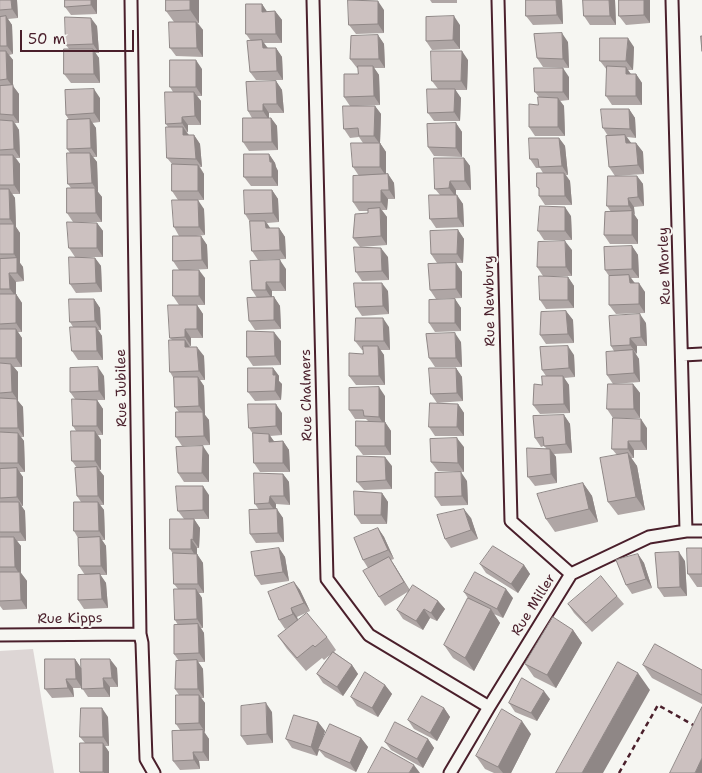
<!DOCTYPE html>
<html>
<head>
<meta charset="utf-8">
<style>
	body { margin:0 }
	#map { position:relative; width:702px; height:773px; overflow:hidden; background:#f6f6f2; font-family:"Shantell Sans",sans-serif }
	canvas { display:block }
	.scale { position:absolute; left:20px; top:30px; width:114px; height:22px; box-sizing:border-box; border:2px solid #4a1f2b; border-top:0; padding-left:6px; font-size:15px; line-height:18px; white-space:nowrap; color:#4a1f2b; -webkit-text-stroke:4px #f6f6f2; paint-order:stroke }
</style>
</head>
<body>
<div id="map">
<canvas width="702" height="773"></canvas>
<div class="scale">50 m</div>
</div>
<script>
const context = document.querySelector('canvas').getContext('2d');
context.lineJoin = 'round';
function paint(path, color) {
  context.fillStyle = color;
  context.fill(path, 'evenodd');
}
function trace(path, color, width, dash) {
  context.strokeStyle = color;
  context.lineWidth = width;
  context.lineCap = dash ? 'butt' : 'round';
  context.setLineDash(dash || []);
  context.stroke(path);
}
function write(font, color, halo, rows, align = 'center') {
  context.font = font + ' "Shantell Sans",sans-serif';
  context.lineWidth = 4;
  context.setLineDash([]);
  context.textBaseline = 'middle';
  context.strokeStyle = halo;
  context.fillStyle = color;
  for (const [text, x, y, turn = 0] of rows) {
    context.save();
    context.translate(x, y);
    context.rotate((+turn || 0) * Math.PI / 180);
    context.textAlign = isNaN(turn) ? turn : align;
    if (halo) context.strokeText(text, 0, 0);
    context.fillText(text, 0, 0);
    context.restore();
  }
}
paint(new Path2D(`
	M33,649L54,773H0V651Z`), '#ddd6d5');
const street = new Path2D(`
	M131,0L140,634L142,643L146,759L154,773
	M313,0L327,579L369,635L489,707
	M498,0L511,521L571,574
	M672,0L686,531
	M683,355L702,354
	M0,635L140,634
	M450,773L489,707L571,574L649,537L686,531H702`);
trace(street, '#4a1f2b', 15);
trace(new Path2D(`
	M619,773L658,705L695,726`), '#4a1f2b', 2.5, [5, 4]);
trace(street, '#f6f6f2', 11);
paint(new Path2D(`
	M0,0H17L18,18L8,19L12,25L13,54L9,55L13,60V86L19,94V123H15L19,130L20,158H16L20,164V194H12L15,198L16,227L20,233V263L23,267L24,281L16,282V294L22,303V332H18L22,338V367H14L18,372V401L23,407L24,437H21L24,441L25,472H19L23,477V506H21L25,511L26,541H17L21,546V573L27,581V609L3,610L0,606Z
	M97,0V14L71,15L65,7Z
	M199,0V23H198L203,30V57L176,56L170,48L174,22L166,11Z
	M430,0H457V3H432Z
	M526,0H562L563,24L533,25L526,16Z
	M583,0H615L616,25H590L584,16Z
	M619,0H650V23L626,25L619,16Z
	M262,4L267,12L275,11L282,20V43H264L268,48H276L282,57L283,80H256L250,72L251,41L246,34Z
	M384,10V33L356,34L349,25Z
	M460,25V49L432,50L426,41Z
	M97,26L99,53H95L99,58L100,83H71L64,74L69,49L66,45Z
	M378,35L384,44L385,68H374L379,75L380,105L357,106H375L381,114L380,143L386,152V174H388L394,183L395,199H388L387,210H382L387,217V245L360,247L353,238L368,213V211H359L353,202L359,176L353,167L363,143L359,137L350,138L344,129L350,106L344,97L358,74V68H357L350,59Z
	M568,42L569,68L543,67L537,58Z
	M634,47L633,70H628L631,74H636L642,83V105H612L606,96L607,70L600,61Z
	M468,60L467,90H455L461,98L460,121H434L428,113L438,89L432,81Z
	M202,69V96H197L201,101V125H188V132H187L189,135H194L200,144L202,167H200L204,174V200H181L204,209L205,235L196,236H201L207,245L208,269L189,270L205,278V305H179L173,296L179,270L173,261L179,236L174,227L178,200L172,191V164L167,158L168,127L166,124L173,92L170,87Z
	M569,77V100L560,101L564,106L565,136H535L529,127L538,105L539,97L535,92Z
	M276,81L282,90L284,113H269V118H271L277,126L278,150L249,151L243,142L252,118L248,111Z
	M100,98V122L92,123L96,128L97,157H93L97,162L98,192L102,197V222H73L67,213L71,188L68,184L70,153L67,149L69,120L66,115Z
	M629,109L635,118L636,138L627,137L631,143H636L643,152L644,174L615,176L609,167L608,136L603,128Z
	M456,123L462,132V157L434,156L428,147Z
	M559,138L565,146L568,175H566L570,181L572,205H545L539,196V190L537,187L543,173L540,168H536L530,159Z
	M269,154L275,163L276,167L278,171V186H251L244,177Z
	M464,158L470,166L471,190H456V195L463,204L464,227L436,228L430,219L440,195L435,189Z
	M637,176L643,184L644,206L634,207V215L638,220V244H610L604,235L611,212L607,206Z
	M272,190L278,199L279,222L267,223L270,228H279L285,237L286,259L258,260L252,251L250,222L245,214Z
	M571,216L572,240H544L538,231Z
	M97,223L103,231V257H79L95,258L101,266L102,292L76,293L70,284L75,257L69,248Z
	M458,230L464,239L463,263H437L431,254Z
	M632,246L638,255L639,278H631L635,283L645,292V313L616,314L609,305V276L605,270Z
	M572,250V276H543L537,267Z
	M388,257L389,280L362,281L356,272Z
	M456,263L462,272V298L436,299L430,290Z
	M286,269V291H272V297H274L280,306L281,329L255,330L249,321L257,298L252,290Z
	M568,277L574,286V308L546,309L540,300Z
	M388,291L389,314L362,316L356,307Z
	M94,299L100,308L101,330H98L102,336L103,360H78L72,351L73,327L70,322Z
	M455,299L461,308V331L435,332L429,323Z
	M197,305L203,314V338H191V346H189L204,356L205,380H200L204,386L205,415L209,420L210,445L182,446L176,437L179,412L175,407L174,379L170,372L172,340L170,338Z
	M566,311L573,320L574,343L546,344L540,335Z
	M646,323L647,346H637L636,354L639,359L640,382L613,384L607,375L614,351L611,346Z
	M389,327L390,350H380L384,355L385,385H356L349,376L363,354V350H362L355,341Z
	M281,341V365L253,366L247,357Z
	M461,342L462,367H435L429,358Z
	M574,355L575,377L564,378L569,385L570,413L540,414L533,405L546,376L542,370Z
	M273,368L279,376V381L282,384L281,400L255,401L248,392Z
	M456,368L462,377L463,401L437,403L431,394Z
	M104,376L105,400H97L103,409V435H98L101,440V470H99L104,476V505H100L104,510L105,540H102L106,546L107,575H100L106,583L108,608L84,609L78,600L93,575H85L79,566L78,538L74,531L81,502L77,496V468L72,461L76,431L73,426L75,399L70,392Z
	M633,384L640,393V418H613L607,409Z
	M385,396V422L391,431V455H363L356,446L368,421L366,419H355L349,410Z
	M458,404L464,413V436H435L429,427Z
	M282,413V435L270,436L274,441H283L289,450L290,472H260L254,463L253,434L249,428Z
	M564,415L570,424L572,453L554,454L556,457L557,483L535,486L528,477L546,448L544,446L541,447L535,438Z
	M647,428V450H634V458H631L637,466L645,510L618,515L608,502L617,455L612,449Z
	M464,447V472L438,471L431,462Z
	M209,455V482H184L178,473Z
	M392,466V489L364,490L357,482Z
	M283,474L289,482L290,505L276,504V509L283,518L284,542L256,543L250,534L259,510L255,504Z
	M467,481L468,505L441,506L435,497Z
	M583,483L592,496L598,522L555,532L546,519Z
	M382,493L388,502L387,524H361L355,515Z
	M209,495V519H194L200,528L199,548H197V554L203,563L204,593H199L202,598L203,628H201L204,633L205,662H198L203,669L204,698H201L205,703V732H204L209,739V761H199L200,769L180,770L173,761L180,730L176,724L179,695L175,689L179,661L174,654L178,625L175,620L178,589L174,584L173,554L170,549L184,519L178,511Z
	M471,518L478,539L451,548L445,539Z
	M378,528L384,537L394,559L391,560L410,590L438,601L445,609L437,621L430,618L423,630L403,619L397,610L409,591L385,606L379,597L368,568L363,560Z
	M279,548L285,557L289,581L261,585L255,576Z
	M702,548V587H697L688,574Z
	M638,554L644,563L652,588L632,594L626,585Z
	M685,561L687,596L664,597L658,588Z
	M480,564L524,565L530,574L518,593L486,573Z
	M294,582L300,590L310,611L297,617L298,620L327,637L336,650L334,652L352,665L358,674L343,696L323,683L317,674L331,654L324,660L322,658L306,671L287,649L278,636L289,627L285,629L279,620Z
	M464,592L513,598L503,618L494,614L500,623L474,671L453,658L444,645L468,598Z
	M617,596L624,604L592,632L574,613L568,604Z
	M573,630L582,643L556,688L534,677L525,664Z
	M75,659L81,668H117L118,687H110V697H88L82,688H73L74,697L52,698L45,689Z
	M643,665L702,670V704L652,678Z
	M385,685L392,694L378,717L357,706L351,697Z
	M550,699L537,721L515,712L509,703Z
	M444,708L450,717L437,741L414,729L408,720Z
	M272,712L273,743L247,745L241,736Z
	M108,717L109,746H105L109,752V773H80V772L85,743L80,737Z
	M318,722L325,731L321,743L361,738L368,747L356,772L325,757L319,750L317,756L292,748L286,739Z
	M531,734L511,773H494L485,769L476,756Z
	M428,739L434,748L423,768L391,750L385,742Z`), '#afa6a5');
paint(new Path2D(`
	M11,0H17L18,18L12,9Z
	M91,0H97V14L91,5Z
	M190,0H199V23L190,10Z
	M556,0H562L563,24L557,15Z
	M609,0H615L616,25L610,16Z
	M644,0H650V23L644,15Z
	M378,1L384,10V33L378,24Z
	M262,4L268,13L262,12Z
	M275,11L282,20V43L276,34Z
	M6,16L12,25L13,54L7,46Z
	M454,16L460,25V49L453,40Z
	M91,18L97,26L99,53L93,44Z
	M196,22L203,30V57L197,48Z
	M562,33L568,42L569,68L563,59Z
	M378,35L384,44L385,68L379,59Z
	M628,38L634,47L633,70L626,61Z
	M262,40L268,49L263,48Z
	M276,48L282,57L283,80L277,71Z
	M93,49L99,58L100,83L94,74Z
	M6,51L13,60V86L19,94V123L13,115V87L7,79Z
	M462,51L468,60L467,90L461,81Z
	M196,60L202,69V96L196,87Z
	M373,66L379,75L380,105L374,96Z
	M626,67L632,76L626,74Z
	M563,68L569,77V100L563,92Z
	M636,74L642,83V105L636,96Z
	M276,81L282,90L284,113L277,104Z
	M94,89L100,98V122L94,113Z
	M455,89L461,98L460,121L454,112Z
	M194,92L201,101V125L195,116Z
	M558,98L564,106L565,136L558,127Z
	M263,104L269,113V120L263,111Z
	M375,106L381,114L380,143L386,152V176L380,167V144L374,136Z
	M629,109L635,118L636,138L630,129Z
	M182,117L188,125V132L182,123Z
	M271,118L277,126L278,150L272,142Z
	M90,119L96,128L97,157L91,148Z
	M13,121L19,130L20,158L14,149Z
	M456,123L462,132V157L456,148Z
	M183,127L189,136L183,135Z
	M194,135L200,144L202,167L196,159Z
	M625,135L632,144L626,143Z
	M559,138L565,146L568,175L562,166Z
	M636,143L643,152L644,174L638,165Z
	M90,153L97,162L98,192L92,183Z
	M269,154L275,163L276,167L278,171V186L272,177Z
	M13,155L20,164V194L14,185Z
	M464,158L470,166L471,190L465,181Z
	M198,165L204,174V200L198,191Z
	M564,173L570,181L572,205L565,196Z
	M388,174L394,183L395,199L389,190Z
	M637,176L643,184L644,206L638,197Z
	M450,181L456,190V197L449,188Z
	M95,188L102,197V222L96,213Z
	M9,189L15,198L16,227L20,233V263L23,267L24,281L17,273V259L14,254V225L10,219Z
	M272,190L278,199L279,222L273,213Z
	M381,190L388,199L387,210L381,202Z
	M457,195L463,204L464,227L458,218Z
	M628,198L634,207L635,215L629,206Z
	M198,200L204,209L205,235L199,227Z
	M565,207L571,216L572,240L565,231Z
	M380,208L387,217V245L381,236Z
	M632,211L638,220V244L632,235Z
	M265,221L271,229L266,228Z
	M97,223L103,231V257L97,248Z
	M279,228L285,237L286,259L280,250Z
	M458,230L464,239L463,263L457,254Z
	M201,236L207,245L208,269L202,260Z
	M565,241L572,250V276L566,267Z
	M632,246L638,255L639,278L632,269Z
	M381,248L388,257L389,280L382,271Z
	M95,258L101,266L102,292L96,283Z
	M280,260L286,269V291L280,282Z
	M456,263L462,272V298L456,289Z
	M199,270L205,278V305L199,296Z
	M9,273L16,282V294L22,303V332L16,323V297L10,289Z
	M629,275L635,284L630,283Z
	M568,277L574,286V308L568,300Z
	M266,282L272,291V299L266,290Z
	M382,283L388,291L389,314L383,306Z
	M639,283L645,292V313L639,304Z
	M274,297L280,306L281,329L274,320Z
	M94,299L100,308L101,330L95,321Z
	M455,299L461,308V331L455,323Z
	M197,305L203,314V338L197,329Z
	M566,311L573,320L574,343L568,334Z
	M640,314L646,323L647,346L641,337Z
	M383,318L389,327L390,350L384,341Z
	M96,327L102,336L103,360L97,351Z
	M16,329L22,338V367L16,358Z
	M185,329L191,338V346L185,337Z
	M274,332L281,341V365L275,356Z
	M455,333L461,342L462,367L456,358Z
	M630,338L637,346V354L630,345Z
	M185,340L191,349L185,347Z
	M378,346L384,355L385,385L379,376Z
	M568,346L574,355L575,377L569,368Z
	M197,347L204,356L205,380L199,371Z
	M633,350L639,359L640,382L634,373Z
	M11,364L18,372V401L23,407L24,437L18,428L17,399L12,392Z
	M98,367L104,376L105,400L99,391Z
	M273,368L279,376V381L282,384L281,400L275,391Z
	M456,368L462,377L463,401L457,393Z
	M563,376L569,385L570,413L564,404Z
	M198,377L204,386L205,415L209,420L210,445L204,436L203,412L199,406Z
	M633,384L640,393V418L634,409Z
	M379,387L385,396V422L391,431V455L385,446V426L379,417Z
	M97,400L103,409V435L97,426Z
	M276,404L282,413V435L276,426Z
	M458,404L464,413V436L457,427Z
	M564,415L570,424L572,453L566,444Z
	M641,419L647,428V450L641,441Z
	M95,431L101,440V470L95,461Z
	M18,433L24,441L25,472L18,463Z
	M269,434L275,443L269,442Z
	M457,438L464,447V472L458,463Z
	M283,441L289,450L290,472L283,463Z
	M628,441L634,450V458L628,449Z
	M203,446L209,455V482L202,473Z
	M550,449L556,457L557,483L551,474Z
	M628,453L637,466L645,510L636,497Z
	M385,457L392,466V489L386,480Z
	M97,467L104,476V505L98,496Z
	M17,468L23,477V506L17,497Z
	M461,472L467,481L468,505L462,496Z
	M283,474L289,482L290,505L284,496Z
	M583,483L592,496L598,522L589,509Z
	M203,486L209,495V519L203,510Z
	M382,493L388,502L387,524L381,515Z
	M270,496L276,504V512L269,503Z
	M19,502L25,511L26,541L20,532Z
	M98,502L104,510L105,540L99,531Z
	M277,509L283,518L284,542L278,533Z
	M464,509L471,518L478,539L471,530Z
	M194,519L200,528L199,548L193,540Z
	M378,528L384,537L394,559L388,550Z
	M14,537L21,546V573L27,581V609L21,600L20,575L15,567Z
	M100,537L106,546L107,575L101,566Z
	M191,539L197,548V554L203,563L204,593L198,584L197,558L191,549Z
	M279,548L285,557L289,581L283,572Z
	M679,552L685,561L687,596L680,587Z
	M638,554L644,563L652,588L646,579Z
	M389,557L395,566L410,591L404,582Z
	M524,565L530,574L518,593L511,584Z
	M100,574L106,583L108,608L102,599Z
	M294,582L300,590L310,611L304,603Z
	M196,589L202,598L203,628L197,619Z
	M506,589L513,598L503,618L497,609Z
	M438,601L445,609L437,621L431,613Z
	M291,608L297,617L299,623L293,614Z
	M424,609L430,618L423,630L416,621Z
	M491,609L500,623L474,671L465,658Z
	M198,624L204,633L205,662L199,653Z
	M573,630L582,643L556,688L547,675Z
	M75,659L81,668L82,688L76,679Z
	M110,659L117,668L118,687L112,678Z
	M197,660L203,669L204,698L198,689Z
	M352,665L358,674L343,696L337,687Z
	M638,673L650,690L603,773H582Z
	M103,678L110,687V697L104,688Z
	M66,679L73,688L74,697L68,688Z
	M385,685L392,694L378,717L372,708Z
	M544,691L550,699L537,721L531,713Z
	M199,695L205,703V732L199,723Z
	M266,703L272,712L273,743L267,734Z
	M102,708L108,717L109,746L103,737Z
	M444,708L450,717L437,741L430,733Z
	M522,721L531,734L511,773H503L498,767Z
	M318,722L325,731L317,756L311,747Z
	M203,730L209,739V761L203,752Z
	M361,738L368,747L356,772L350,763Z
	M428,739L434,748L423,768L417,759Z
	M103,743L109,752V773H104L103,772Z
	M193,752L199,761L200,769L194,760Z
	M702,758V773H695Z
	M414,765L420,773H409Z`), '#8f8786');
const building = new Path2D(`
	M0,0H11L12,9L0,10Z
	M65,0H91V5L65,7Z
	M166,0H190V10L166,11Z
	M348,0L378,1V24L349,25Z
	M526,0H556L557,15L526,16Z
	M583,0H609L610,16H584Z
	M619,0H644V15L619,16Z
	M246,4H262V12L275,11L276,34H246Z
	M6,16L7,46H0V17Z
	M454,16L453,40L426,41V17Z
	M65,17L91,18L93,44L66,45Z
	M169,22H196L197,48H170Z
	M562,33L563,59L537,58L534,34Z
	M378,35L379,59H350L351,36Z
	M701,36H702V51Z
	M600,38H628L626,61H600Z
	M262,40L263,48H276L277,71L250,72L247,41Z
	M64,49H93L94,74H64Z
	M0,51H6L7,79L0,80Z
	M431,51H462L461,81H432Z
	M170,60H196V87H170Z
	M358,66H373L374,96L344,97V74H358Z
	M607,66L626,67V74H636V96H606Z
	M534,68H563V92H535Z
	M276,81L277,104H263V111H248L246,82Z
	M13,85V115L0,114V86Z
	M94,89V113L66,115L65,90Z
	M427,89H455L454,112L428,113Z
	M165,92H194L195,116L182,117V123L166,124Z
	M538,97L558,98V127H529V104L538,105Z
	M343,106H375L374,136H359L358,128L344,129Z
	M601,109H629L630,129L603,128Z
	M243,118H271L272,142H243Z
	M90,119L91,148L67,149V120Z
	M0,120L13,121L14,149L0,150Z
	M456,123V148L428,147L427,124Z
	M166,127H183V135H194L196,159L167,158Z
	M625,135L626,143H636L638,165L609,167L606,136Z
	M529,138H559L562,166L539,167L538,159H530Z
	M351,143H380V167H353Z
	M67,153H90L92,183L68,184Z
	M244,154H269L270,162H272V177H244Z
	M0,155H13L14,185H0Z
	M434,158H464L465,181H450L449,188L435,189Z
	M172,164L198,165V191H172Z
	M537,173H564L565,196H539V188L537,187Z
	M388,174L389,190H381V202H353V176Z
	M608,176H637L638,197L628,198L629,206H607Z
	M67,188H95L96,213H67Z
	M0,189H9L10,219H0Z
	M244,190H272L273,213L245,214Z
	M429,195H457L458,218L430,219Z
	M172,200H198L199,227H174Z
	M540,206L565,207V231H538Z
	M380,208L381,236L353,238L355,214L368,213V209Z
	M632,211V235H604L605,212Z
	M250,221H265L266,228H279L280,250L252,251Z
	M67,222L97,223V248H69Z
	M0,224H14V254H0Z
	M458,230L457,254H431L430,231Z
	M173,236H201L202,260L173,261Z
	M565,241L566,267H537L538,242Z
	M632,246V269L605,270L604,247Z
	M354,247L381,248L382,271L356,272Z
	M69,257L95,258L96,283L70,284Z
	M17,258V273H9L10,289H0V259Z
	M280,260V282H266V290H252L250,261Z
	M456,263V289L430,290L428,264Z
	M173,270H199V296H173Z
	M629,275L630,283H639V304L609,305V276Z
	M539,276L568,277V300H540Z
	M354,283H382L383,306L356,307Z
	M0,294H16V323L0,324Z
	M274,297V320L249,321L247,298Z
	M69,299H94L95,321L70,322Z
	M455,299V323H429V300Z
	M168,305H197V329H185V337L170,338Z
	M566,311L568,334L540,335L541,312Z
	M640,314L641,337L630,338V345L611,346L609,316Z
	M356,318H383L384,341H355Z
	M70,327H96L97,351H72Z
	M0,329H16V358H0Z
	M247,331L274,332L275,356L247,357Z
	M455,333L456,358H429L426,334Z
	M169,340H185V347H197L199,371L170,372Z
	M363,346H378L379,376H349V353L363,354Z
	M568,346L569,368L542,370L540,347Z
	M633,350L634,373L607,375L606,352Z
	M0,363L11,364L12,392L0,393Z
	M98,367L99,391L70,392V368Z
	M248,368H273V375H276L275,391L248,392Z
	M429,368H456L457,393L431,394Z
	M542,376H563L564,404L533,405L534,384L542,385Z
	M174,377H198L199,406L175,407Z
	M608,384H633L634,409H607Z
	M379,387V417L364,416L363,410H349V388Z
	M0,398L17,399L18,428H0Z
	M72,399L97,400V426H73Z
	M430,403L458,404L457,427H429Z
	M248,404H276V426L249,428Z
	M176,412H203L204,436L176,437Z
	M564,415L566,444L544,446L543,437L535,438L533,416Z
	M613,418L641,419V441H628V449H612Z
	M356,421L385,422V446H356Z
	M71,431H95V461H72Z
	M0,432L18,433V463H0Z
	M253,433L269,434V442L283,441V463H254Z
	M457,438L458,463L431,462L430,439Z
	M203,446L202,473H178L176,447Z
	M527,448L550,449L551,474L528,477Z
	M628,453L636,497L608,502L600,458Z
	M357,456L385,457L386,480L357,482Z
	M97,467L98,496H77L75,468Z
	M17,468V497L0,498V469Z
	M461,472L462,496L435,497V473Z
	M254,473L283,474L284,496H270L269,503L255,504Z
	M583,483L589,509L546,519L537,494Z
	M176,486H203V510L178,511Z
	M354,491L382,493L381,515H355Z
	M0,502H19L20,532H0Z
	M74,502H98L99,531H74Z
	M277,509L278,533L250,534L249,510Z
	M464,509L471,530L445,539L437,515Z
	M170,519H194L193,540L191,539V549H170Z
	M378,528L388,550L363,560L354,538Z
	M0,537H14L15,567H0Z
	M100,537L101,566H79L78,538Z
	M493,546L524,565L511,584L480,564Z
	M279,548L283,572L255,576L251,552Z
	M687,548H702V574H688Z
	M679,552L680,587L658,588L655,553Z
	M173,553L197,554L198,584H174Z
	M638,554L646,579L626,585L616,560Z
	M389,557L404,582L379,597L363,571Z
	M0,572H20L21,600L0,601Z
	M475,572L506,589L497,609L464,592Z
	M100,574L102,599L78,600V575Z
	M601,576L617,596L586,623L568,604Z
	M294,582L304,603L291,608L293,614L279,620L268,592Z
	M413,585L438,601L431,613L424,609L416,621L397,610Z
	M174,589H196L197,619L175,620Z
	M468,598L491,609L465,658L444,645Z
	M307,613L327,637L315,647L313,645L297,658L278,636Z
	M553,617L573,630L547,675L525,664Z
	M198,624L199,653L174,654V625Z
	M655,644L702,670V695L643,665Z
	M333,652L352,665L337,687L317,674Z
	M45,659H75L76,679H66L68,688L45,689Z
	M81,659H110L112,678H103L104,688L82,689Z
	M197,660L198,689H175L176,661Z
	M618,662L638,673L582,773H556Z
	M365,672L385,685L372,708L351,697Z
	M522,678L544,691L531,713L509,703Z
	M176,695H199V723L176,724Z
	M422,696L444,708L430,733L408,720Z
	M266,703L267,734L241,736V706Z
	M702,707V758L695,773H670Z
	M81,708H102L103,737H80Z
	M502,709L522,721L498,767L476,756Z
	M294,715L318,722L311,747L286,739Z
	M395,722L428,739L417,759L385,742Z
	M330,724L361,738L350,763L318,749Z
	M203,730V752H193L194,760L173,761L172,731Z
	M80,743H103V772H80Z
	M382,747L414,765L409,773H368Z`);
paint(building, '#ccc1c0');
trace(building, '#8f8786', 1);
write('14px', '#4a1f2b', '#f6f6f2', [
	["Rue Morley",665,266,-92],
	["Rue Newbury",490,301,-91],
	["Rue Jubilee",122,388,-91],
	["Rue Chalmers",307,395,-91],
	["Rue Miller",534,605,-58],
	["Rue Kipps",70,619,-1]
]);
</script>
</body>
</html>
